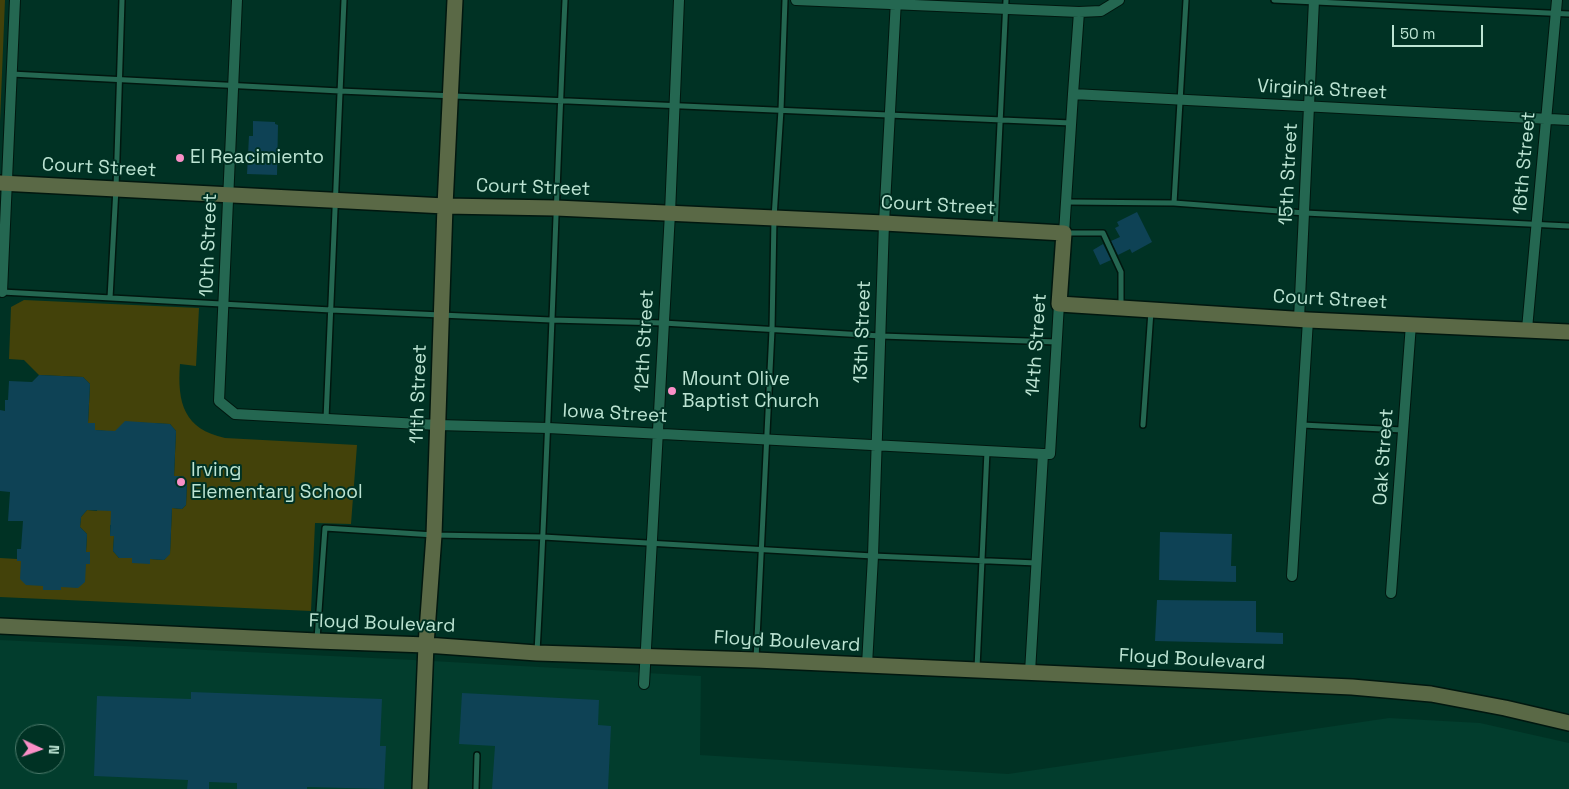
<!DOCTYPE html>
<html>
<head>
<meta charset="utf-8">
<style>
	body { margin:0 }
	#map { position:relative; width:1569px; height:789px; overflow:hidden; background:#003224; font-family:"Space Grotesk",sans-serif }
	canvas { display:block }
	.north { position:absolute; left:15px; top:724px; width:50px; height:50px; box-sizing:border-box; background:#003224; border:1px solid #4b796a; border-radius:50%; rotate:93deg; font-size:14px; font-weight:700; line-height:20px; text-align:center; color:#bce4d3 }
	.north::after { content:''; display:block; margin:auto; width:18px; height:22px; background:#fa8fc7; clip-path:polygon(50% 0,100% 100%,50% 72%,0 100%) }
	.scale { position:absolute; left:1392px; top:25px; width:91px; height:22px; box-sizing:border-box; border:2px solid #bce4d3; border-top:0; padding-left:6px; font-size:15px; line-height:18px; white-space:nowrap; color:#bce4d3; -webkit-text-stroke:4px #003224; paint-order:stroke }
</style>
</head>
<body>
<div id="map">
<canvas width="1569" height="789"></canvas>
<div class="north">N</div>
<div class="scale">50 m</div>
</div>
<script>
const context = document.querySelector('canvas').getContext('2d');
context.lineJoin = 'round';
function paint(path, color) {
  context.fillStyle = color;
  context.fill(path, 'evenodd');
}
function trace(path, color, width, dash) {
  context.strokeStyle = color;
  context.lineWidth = width;
  context.lineCap = dash ? 'butt' : 'round';
  context.setLineDash(dash || []);
  context.stroke(path);
}
function write(font, color, halo, rows, align = 'center') {
  context.font = font + ' "Space Grotesk",sans-serif';
  context.lineWidth = 4;
  context.setLineDash([]);
  context.textBaseline = 'middle';
  context.strokeStyle = halo;
  context.fillStyle = color;
  for (const [text, x, y, turn = 0] of rows) {
    context.save();
    context.translate(x, y);
    context.rotate((+turn || 0) * Math.PI / 180);
    context.textAlign = isNaN(turn) ? turn : align;
    if (halo) context.strokeText(text, 0, 0);
    context.fillText(text, 0, 0);
    context.restore();
  }
}
paint(new Path2D(`
	M0,640L414,660L701,676L700,755L1008,774L1389,718L1480,723L1569,743V789H0ZM25,734H55V764H25Z`), '#023d2d');
paint(new Path2D(`
	M0,0H5L0,122Z
	M24,300L199,308L196,366L180,364C177,403 184,429 225,438L357,445L351,524L315,523L311,611L0,597V558L17,559V561H21L43,586V590H61V587L86,564L90,552H86L87,534L80,527L81,517L87,510L97,511L98,504L115,505L114,525H110V536H114L113,551L119,558H132L150,563V559L164,560L170,553L172,508L182,509L186,505L187,482L183,476H174L176,431L170,424L125,422L116,474L106,431L95,430L88,423L90,384L83,377L39,375L24,360L9,359L11,307Z`), '#43420a');
paint(new Path2D(`
	M253,121L275,122V124L278,125L277,175L247,174L249,136H253Z
	M1137,212L1152,242L1132,253L1130,249L1118,255L1111,241L1120,237L1115,228L1119,226L1117,222Z
	M1103,244L1111,260L1100,265L1093,250Z
	M39,375L83,377L90,384L88,423H95V430L115,431L125,421L170,424L176,431L174,476H183L187,482L186,505L182,509L172,508L170,554L164,560L150,559V564L132,563V558H119L113,551L114,536H110L111,511L87,510L81,517L80,527L87,534L86,552H90V564H86L85,582L78,588L61,587V590H43V586L26,585L20,579L21,561H17V549H21L23,521H8L10,492L0,491V410L5,411V400H8L9,381L32,382Z
	M1160,532L1232,534L1231,566H1236V582L1159,580Z
	M1157,600L1256,601V632L1283,633V644L1155,641Z
	M191,692L382,699L380,746H386L384,789L307,787V789H237V783L209,782V789H187L188,780L94,776L97,696L191,699Z
	M462,693L599,700L598,725L611,726L608,789H492L495,746L459,744Z`), '#0e4255');
const lane = new Path2D(`
	M1274,0L1569,14
	M11,74L340,91L1071,123
	M1067,202L1174,203L1305,213L1569,226
	M1174,203L1186,0
	M995,227L1006,0
	M1065,233H1103L1121,272V305
	M2,292L331,310L551,320L663,323L881,336L1057,342
	M110,298L116,188L122,0
	M326,419L344,0
	M1143,425L1151,311
	M1302,425L1403,430
	M317,639L325,528L434,535L543,537L873,556L1037,563
	M537,652C549,435 555,217 565,0
	M756,659L772,330L774,218L781,110L785,0
	M977,668L987,451
	M476,789L477,755`);
const street = new Path2D(`
	M237,0L219,401L235,414L438,425L548,428L1043,454
	M796,0L1079,12L1101,11L1119,0
	M1073,94L1569,120
	M1064,233L1073,94L1079,12
	M2,292L15,0
	M1299,319L1314,0
	M1527,329L1557,0
	M1292,576L1308,320
	M1391,593L1411,324
	M867,665L873,556L884,223L896,0
	M1030,672L1043,454H1050L1059,304
	M644,684L670,213L679,0`);
const secondary = new Path2D(`
	M0,183L445,206L556,208L884,223L1064,233L1059,304L1308,320L1569,332
	M0,626L317,641L426,645L537,653L756,660L1352,687L1431,694L1505,708L1569,723
	M420,789L426,645L434,535L445,206L455,0`);
trace(lane, '#00170f', 8);
trace(street, '#00170f', 12);
trace(secondary, '#00170f', 18);
trace(lane, '#246751', 5);
trace(street, '#246751', 10);
trace(secondary, '#5a6946', 15);
for (const [x, y, r, color] of [
	[180,158,5,"#fa8fc7"],
	[672,391,5,"#fa8fc7"],
	[181,482,5,"#fa8fc7"]
]) {
  const dot = new Path2D();
  dot.arc(x, y, r, 0, 2 * Math.PI);
  context.fillStyle = color;
  context.fill(dot);
  trace(dot, '#003224', 2);
}
write('19px', '#bce4d3', '#003224', [
	["Virginia Street",1322,90,3],
	["16th Street",1525,163,-85],
	["Court Street",99,168,3],
	["15th Street",1289,174,-87],
	["Court Street",533,188,2],
	["Court Street",938,206,3],
	["10th Street",209,245,-88],
	["Court Street",1330,300,3],
	["13th Street",863,332,-88],
	["12th Street",645,341,-87],
	["14th Street",1037,345,-86],
	["11th Street",419,394,-88],
	["Iowa Street",615,414,3],
	["Oak Street",1384,457,-86],
	["Floyd Boulevard",382,624,2],
	["Floyd Boulevard",787,642,3],
	["Floyd Boulevard",1192,660,3]
]);
write('19px', '#bce4d3', '#003224', [
	["El Reacimiento",190,158],
	["Mount Olive",682,380],
	["Baptist Church",682,402],
	["Irving",191,471],
	["Elementary School",191,493]
], 'left');
</script>
</body>
</html>
